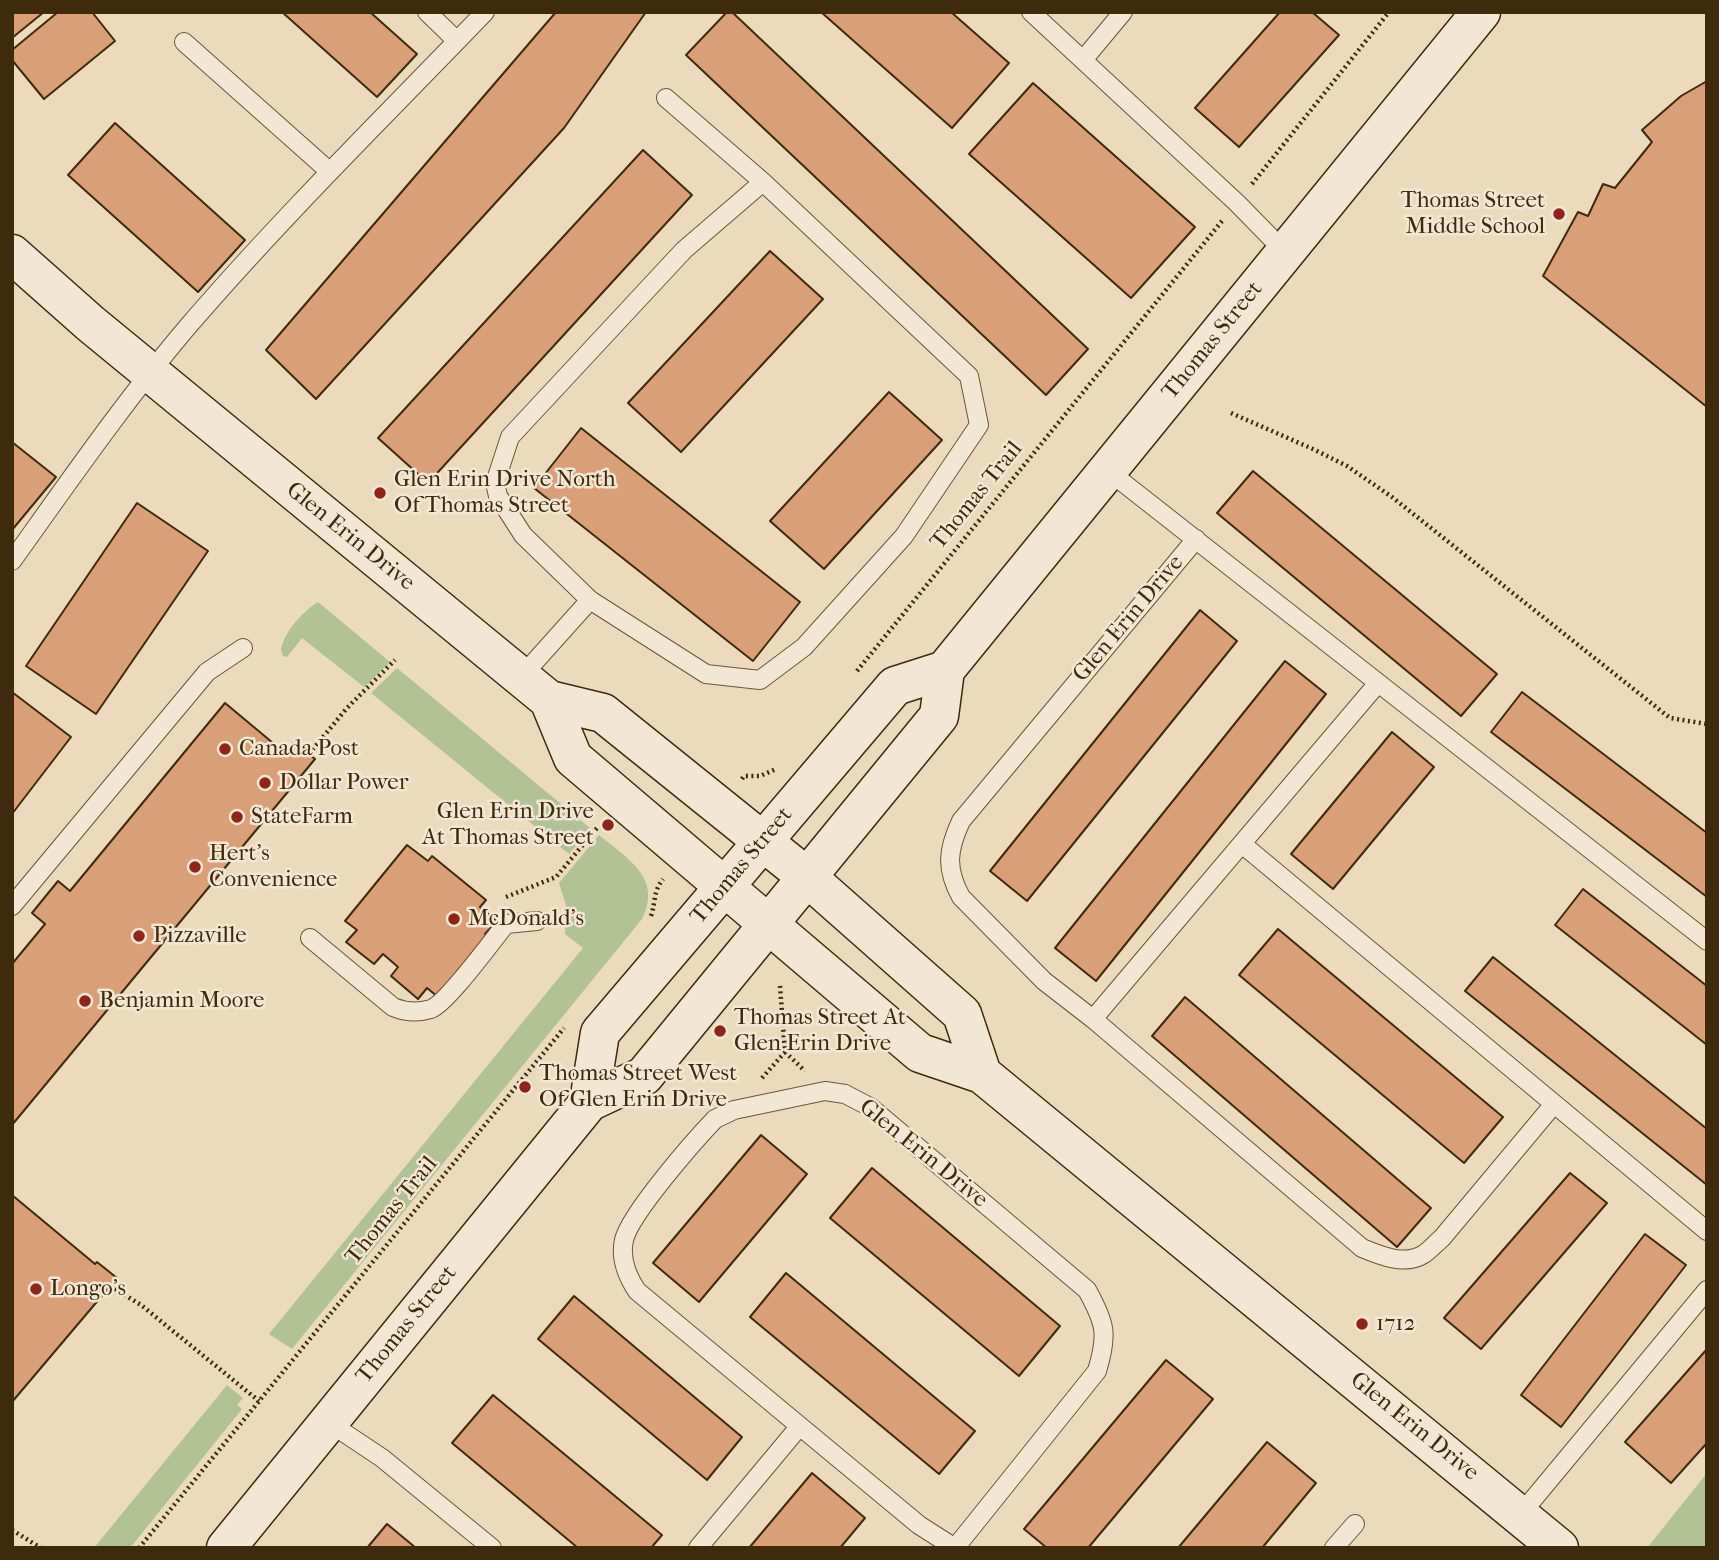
<!DOCTYPE html>
<html>
<head>
<meta charset="utf-8">
<style>
	body { margin:0 }
	#map { position:relative; width:1719px; height:1560px; overflow:hidden; background:#ecdabc; font-family:"IM FELL French Canon",serif }
	canvas { display:block }
	.frame { position:absolute; inset:0; border:14px solid #3e2a0c; pointer-events:none }
</style>
</head>
<body>
<div id="map">
<canvas width="1719" height="1560"></canvas>
<div class="frame"></div>
</div>
<script>
const context = document.querySelector('canvas').getContext('2d');
context.lineJoin = 'round';
function paint(path, color) {
  context.fillStyle = color;
  context.fill(path, 'evenodd');
}
function trace(path, color, width, dash) {
  context.strokeStyle = color;
  context.lineWidth = width;
  context.lineCap = dash ? 'butt' : 'round';
  context.setLineDash(dash || []);
  context.stroke(path);
}
function write(font, color, halo, rows, align = 'center') {
  context.font = font + ' "IM FELL French Canon",serif';
  context.lineWidth = 5;
  context.setLineDash([]);
  context.textBaseline = 'middle';
  context.strokeStyle = halo;
  context.fillStyle = color;
  for (const [text, x, y, turn = 0] of rows) {
    context.save();
    context.translate(x, y);
    context.rotate((+turn || 0) * Math.PI / 180);
    context.textAlign = isNaN(turn) ? turn : align;
    if (halo) context.strokeText(text, 0, 0);
    context.fillText(text, 0, 0);
    context.restore();
  }
}
paint(new Path2D(`
	M318,602L390,662L364,687L302,638L287,657L283,656L281,650C283,633 303,611 318,602Z
	M397,668L590,828L569,854L371,693Z
	M599,835C627,858 663,878 642,919L292,1349L269,1334L583,948L565,934L566,905L559,883Z
	M227,1385L243,1398L237,1405L242,1409L130,1548H94Z
	M1707,1473V1548H1647Z`), '#b2c196');
const building = new Path2D(`
	M12,12H44L12,38Z
	M58,12H92L115,41L44,99L12,60V50Z
	M282,12H370L417,54L377,97Z
	M556,12H646L564,128L316,399L266,350Z
	M727,12H732L1088,349L1046,395L686,55Z
	M821,12H951L1009,63L952,128Z
	M1280,12H1312L1339,35L1239,147L1195,108Z
	M1707,81V407L1543,276L1578,212L1588,216L1603,184L1615,188L1652,142L1642,130L1681,96Z
	M1033,83L1195,227L1131,298L969,154Z
	M115,123L245,240L198,292L68,175Z
	M643,150L692,195L428,483L378,438Z
	M770,251L823,299L681,452L628,403Z
	M889,392L942,440L824,569L770,521Z
	M581,428L800,602L753,661L534,488Z
	M12,442L56,477L12,530Z
	M1253,471L1497,674L1461,716L1217,513Z
	M137,503L208,551L96,714L26,666Z
	M1200,610L1237,641L1027,901L990,871Z
	M1285,661L1326,694L1096,981L1055,948Z
	M12,692L71,737L12,814Z
	M1522,692L1707,833V897L1491,732Z
	M225,703L285,753L294,742L315,759L12,1125V964L45,924L32,913L58,881L70,891Z
	M1392,732L1434,767L1333,889L1291,854Z
	M407,845L428,861L432,856L486,900L480,907L497,921L485,934L488,936L438,997L427,988L418,999L391,976L398,967L383,954L374,964L346,942L357,930L345,921Z
	M1583,889L1707,986V1045L1555,925Z
	M1278,929L1503,1117L1464,1163L1239,975Z
	M1493,957L1707,1129V1185L1465,991Z
	M1185,997L1431,1208L1397,1247L1152,1036Z
	M761,1135L807,1174L699,1302L653,1263Z
	M872,1168L1060,1326L1019,1376L830,1218Z
	M1570,1173L1607,1203L1481,1349L1444,1318Z
	M12,1195L95,1264L97,1262L117,1278L12,1402Z
	M1645,1234L1686,1265L1561,1427L1521,1395Z
	M786,1273L975,1431L939,1474L750,1317Z
	M574,1296L742,1437L707,1480L538,1339Z
	M1707,1349V1443L1671,1483L1625,1442Z
	M1166,1360L1213,1399L1088,1548H1047L1024,1529Z
	M493,1395L662,1535L651,1548H578L452,1443Z
	M1267,1442L1316,1483L1262,1548H1178Z
	M812,1473L865,1518L840,1548H749Z
	M387,1524L416,1548H367Z`);
paint(building, '#d99f79');
trace(building, '#3e2a0c', 2);
const lane = new Path2D(`
	M427,12L457,41
	M1031,12L1237,203L1285,252
	M184,42L329,171
	M1083,60L1123,12
	M1107,470L1707,941
	M1196,539L961,821C948,849 945,868 961,897L1044,981L1093,1019L1362,1248C1381,1256 1405,1266 1424,1254C1430,1250 1436,1243 1442,1238L1554,1104
	M12,561C70,480 126,399 190,324C284,215 386,115 485,12
	M590,600L523,535L498,496L495,483L510,437L684,250L763,182
	M521,677L590,600L706,674L760,680L804,647L904,536L979,425L969,376L763,182L666,98
	M1242,844L1707,1231
	M12,906L207,672L243,648
	M310,938L393,1007C405,1012 418,1013 431,1009C447,1003 492,941 506,924L537,921
	M1093,1019L1378,683
	M825,1091L845,1094L870,1107L1087,1290C1106,1324 1108,1335 1097,1371L955,1548L919,1525L637,1291C627,1276 620,1258 624,1240C630,1214 694,1141 715,1119L734,1110Z
	M328,1422L382,1458L492,1548
	M1520,1515L1707,1290
	M698,1548L799,1427
	M1334,1548L1355,1524`);
const secondary = new Path2D(`
	M12,254L91,324L549,700L603,713L807,877L962,1014L982,1074
	M549,700L573,758L920,1053L982,1074L1559,1548
	M589,1102L600,1033L895,686L945,670L1481,12
	M226,1548L589,1102L644,1076L939,716L945,670`);
trace(lane, '#6a5638', 20);
trace(secondary, '#3e2a0c', 41);
trace(new Path2D(`
	M1252,184L1389,12
	M1231,413L1315,450L1347,466L1392,497L1670,718L1707,724
	M857,671L1222,221
	M309,754L347,708L395,660
	M742,779L744,776H760L776,769
	M506,897L556,877L597,828
	M651,916C656,901 653,892 663,879
	M785,1052L805,1071
	M762,1078L785,1052L780,986
	M110,1286L141,1305L259,1401
	M12,1530L41,1548
	M139,1548L564,1028`), '#3e2a0c', 4.5, [2, 3.5]);
trace(lane, '#f3e7d3', 18);
trace(secondary, '#f3e7d3', 38);
for (const [x, y, r, color] of [
	[1559,214,7,"#8f2418"],
	[380,493,7,"#8f2418"],
	[225,749,7,"#8f2418"],
	[265,783,7,"#8f2418"],
	[237,817,7,"#8f2418"],
	[608,825,7,"#8f2418"],
	[195,867,7,"#8f2418"],
	[454,919,7,"#8f2418"],
	[139,936,7,"#8f2418"],
	[85,1001,7,"#8f2418"],
	[720,1031,7,"#8f2418"],
	[525,1087,7,"#8f2418"],
	[36,1289,7,"#8f2418"],
	[1362,1324,7,"#8f2418"]
]) {
  const dot = new Path2D();
  dot.arc(x, y, r, 0, 2 * Math.PI);
  context.fillStyle = color;
  context.fill(dot);
  trace(dot, '#f3e7d3', 2.5);
}
write('23px', '#3e2a0c', '#f3e7d3', [
	["Thomas Street",1545,201,"right"],
	["Middle School",1545,227,"right"],
	["Glen Erin Drive North",394,480],
	["Of Thomas Street",394,506],
	["Canada Post",239,749],
	["Dollar Power",279,783],
	["Glen Erin Drive",594,812,"right"],
	["At Thomas Street",594,838,"right"],
	["StateFarm",251,817],
	["Hert's",209,854],
	["Convenience",209,880],
	["McDonald's",468,919],
	["Pizzaville",153,936],
	["Benjamin Moore",99,1001],
	["Thomas Street At",734,1018],
	["Glen Erin Drive",734,1044],
	["Thomas Street West",539,1074],
	["Of Glen Erin Drive",539,1100],
	["Longo's",50,1289],
	["1712",1376,1324]
], 'left');
write('23px', '#3e2a0c', '#f3e7d3', [
	["Thomas Street",1213,341,-51],
	["Thomas Trail",977,496,-51],
	["Glen Erin Drive",350,537,39],
	["Glen Erin Drive",1129,619,-50],
	["Thomas Street",742,866,-50],
	["Glen Erin Drive",923,1154,39],
	["Thomas Trail",392,1211,-51],
	["Thomas Street",407,1325,-51],
	["Glen Erin Drive",1414,1427,39]
]);
</script>
</body>
</html>
